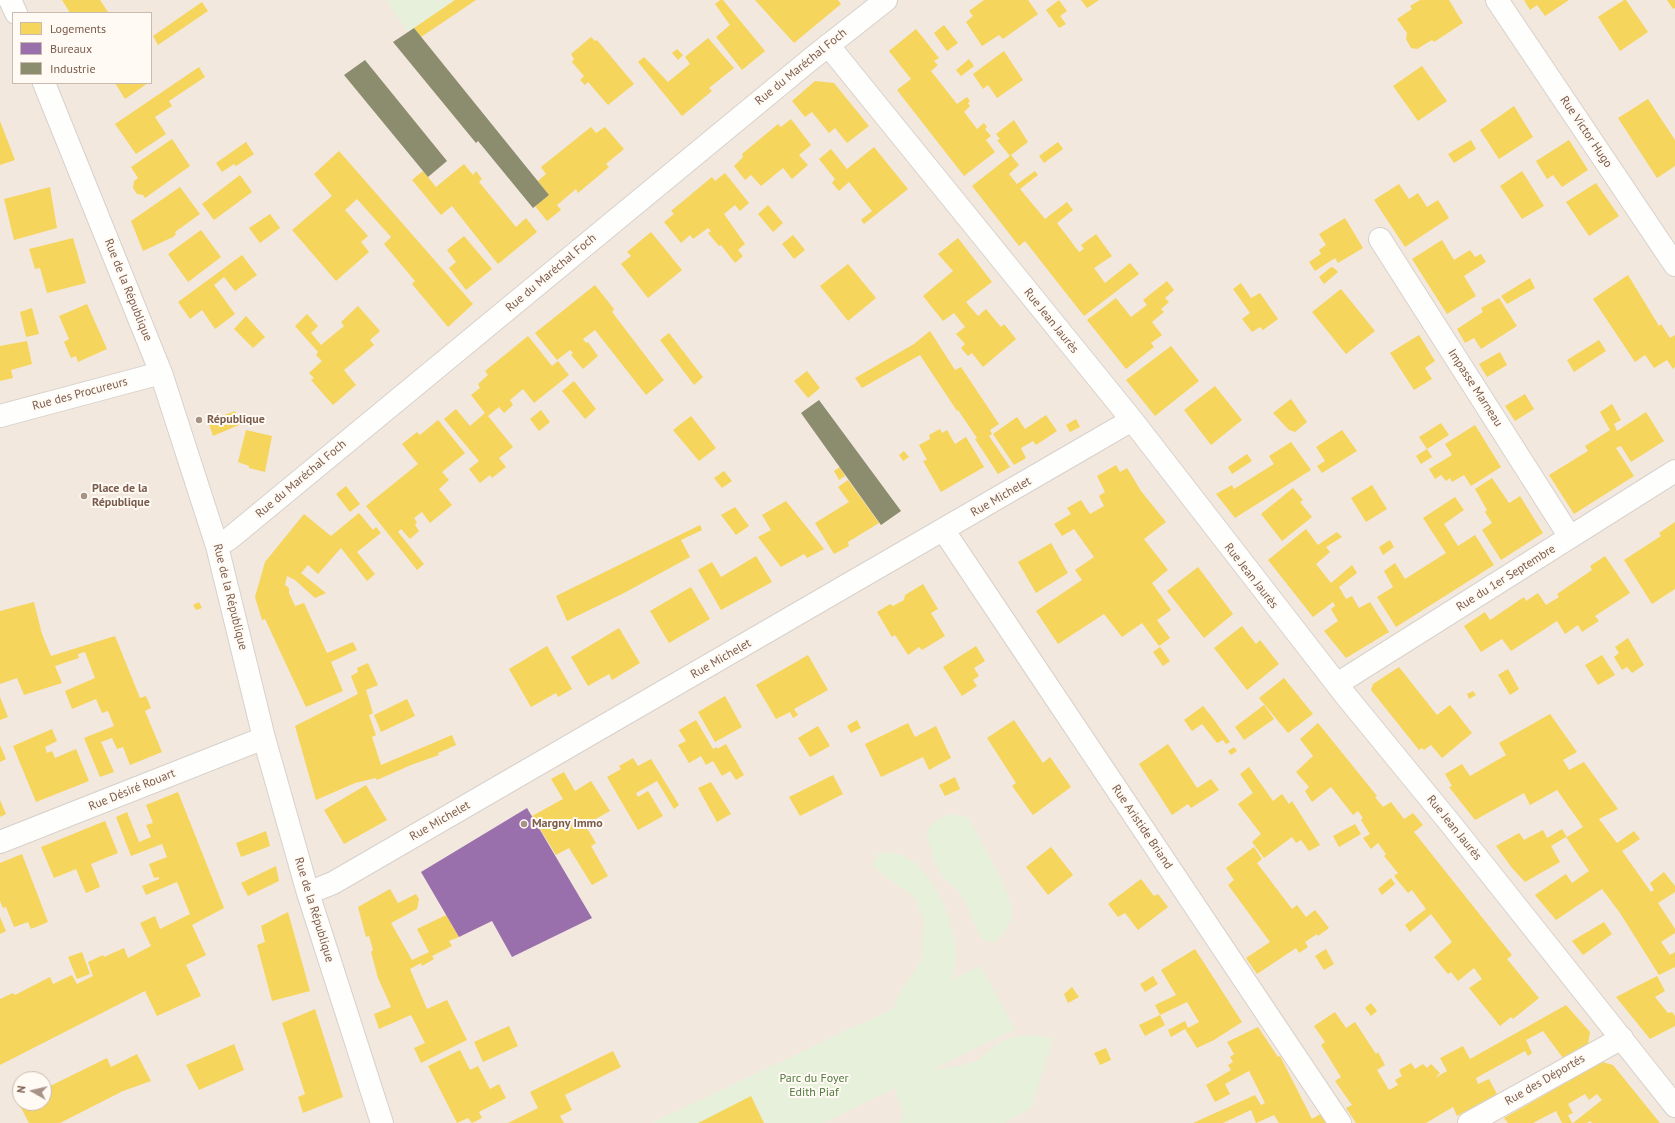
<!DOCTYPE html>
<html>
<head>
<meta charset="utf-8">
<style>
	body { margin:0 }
	#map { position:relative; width:1675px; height:1123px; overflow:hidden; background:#f9f5f0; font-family:"PT Sans",sans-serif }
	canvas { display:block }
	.legend { position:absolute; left:12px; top:12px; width:140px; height:72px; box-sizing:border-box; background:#fffaf3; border:1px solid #cabbb1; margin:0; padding:5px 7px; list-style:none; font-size:12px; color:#7a5c4d }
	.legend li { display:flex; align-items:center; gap:8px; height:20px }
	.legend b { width:20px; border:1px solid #cabbb1 }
	.north { position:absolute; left:12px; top:1071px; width:40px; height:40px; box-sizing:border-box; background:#fffaf3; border:1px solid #cabbb1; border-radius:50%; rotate:278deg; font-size:11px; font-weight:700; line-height:16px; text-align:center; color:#7a5c4d }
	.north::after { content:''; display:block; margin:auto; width:14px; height:18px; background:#a69286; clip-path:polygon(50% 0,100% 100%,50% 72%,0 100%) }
</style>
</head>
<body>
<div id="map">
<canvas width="1675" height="1123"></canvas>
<ul class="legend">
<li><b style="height:11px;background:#f6d55c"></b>Logements</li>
<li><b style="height:11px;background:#9970ab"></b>Bureaux</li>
<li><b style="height:11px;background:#8c8c6e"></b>Industrie</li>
</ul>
<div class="north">N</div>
</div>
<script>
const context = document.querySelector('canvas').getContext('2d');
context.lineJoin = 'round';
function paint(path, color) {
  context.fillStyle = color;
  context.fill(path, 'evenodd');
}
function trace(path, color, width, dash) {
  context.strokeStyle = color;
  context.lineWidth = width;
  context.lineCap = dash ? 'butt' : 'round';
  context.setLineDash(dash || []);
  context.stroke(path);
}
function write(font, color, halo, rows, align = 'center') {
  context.font = font + ' "PT Sans",sans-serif';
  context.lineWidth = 4;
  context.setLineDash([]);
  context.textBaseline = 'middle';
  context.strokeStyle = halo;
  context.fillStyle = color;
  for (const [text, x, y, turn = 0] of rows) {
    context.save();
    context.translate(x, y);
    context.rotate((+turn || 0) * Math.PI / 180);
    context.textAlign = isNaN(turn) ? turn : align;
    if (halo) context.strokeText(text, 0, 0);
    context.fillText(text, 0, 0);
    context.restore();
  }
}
paint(new Path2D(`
	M0,0H1675V1123H0ZM13,13H151V83H13ZM20,1079H44V1103H20Z`), '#f2e8de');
paint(new Path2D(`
	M386,0H455L408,32Z
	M952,814L968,817C977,835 1015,897 1012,915C1010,925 1002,934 996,942L982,940L962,895L941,875L934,861L926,831L937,819Z
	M879,853C886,853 895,852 901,855C932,866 958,927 956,959C956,965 953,973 951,980L980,966L1015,1029L933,1069C949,1068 965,1066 979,1059C985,1056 990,1049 996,1045C1015,1033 1032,1034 1053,1039L1031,1108L1004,1123H899L904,1116L895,1088L823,1123H652L894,1008L899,994L921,961L924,922L913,895L891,881L872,865Z`), '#e7f0db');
paint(new Path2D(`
	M62,0H100L108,12L70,13Z
	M455,0H476L421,37L414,28Z
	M720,0H723L765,51L742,70L716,37L730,25L715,4Z
	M755,0H838L841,4L794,43Z
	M984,0H1028L1038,14L1003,39L999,35L982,46L966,22L973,16L969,11Z
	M1059,0L1067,11L1060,16L1066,24L1059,28L1046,10Z
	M1081,0H1099L1087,8Z
	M1420,0H1449L1463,23L1434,42L1432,40L1417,49L1411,48L1406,39L1407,33L1397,19L1412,9L1410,6Z
	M1524,0H1569L1545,16L1537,5L1530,10Z
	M1624,0H1626L1648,32L1620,51L1598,17Z
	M1667,0H1675V8L1673,9Z
	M202,2L208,11L158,45L153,36Z
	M944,25L958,43L947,51L934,33Z
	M916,29L939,58L934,61L938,65L931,71L957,104L967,97L970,101L968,103L970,106L964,112L977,129L984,123L987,127L985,129L991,136L986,140L995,152L964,176L897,90L911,79L889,51Z
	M591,37L595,41L597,40L634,84L608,105L588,82L585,85L580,80L584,76L572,62L574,59L571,54Z
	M708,38L734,68L709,88L712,91L682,116L638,62L644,57L668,82L690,64L685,57Z
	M677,49L683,55L678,60L672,53Z
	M1004,51L1023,80L997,98L988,85L983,89L973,74Z
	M969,59L974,66L961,76L956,70Z
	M1422,66L1447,101L1418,121L1393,86Z
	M199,67L205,77L169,101L172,106L155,117L166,134L136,154L115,124Z
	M815,81L834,83L869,126L847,143L835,128L829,133L812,112L805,117L792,101Z
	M115,83H148L125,99Z
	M1648,99L1675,140V166L1657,178L1618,118Z
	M1514,106L1533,137L1499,159L1480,130Z
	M791,119L811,145L799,155L808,165L792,179L783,168L761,186L751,175L745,180L734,166L743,157L742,154L778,124L781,127Z
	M1014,120L1028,142L1011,155L1019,165L1009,174L1017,184L1035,171L1038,175L1020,189L1045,219L1067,202L1073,210L1057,223L1079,252L1084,249L1081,245L1096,234L1112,256L1094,268L1105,283L1130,263L1139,274L1084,316L1025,241L1019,246L972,186L1010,156L997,140L1000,139L996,134Z
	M0,121L15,160L0,165Z
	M591,127L596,133L605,127L624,149L606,164L609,167L578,193L576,189L557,205L561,210L547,221L535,206L549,195L538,181L546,174L541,167Z
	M172,139L190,166L145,198L143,195L137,194L133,188L134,181L138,178L131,167Z
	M1471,140L1476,149L1454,163L1448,154Z
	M1569,140L1588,170L1562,187L1553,175L1547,179L1536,161Z
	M246,142L254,154L236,166L234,164L222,172L216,163Z
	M1058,142L1063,149L1044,163L1039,156Z
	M874,147L908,189L864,224L861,220L872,211L849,182L839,191L832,183L835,179L819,159L831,149L847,169Z
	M339,151L473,304L448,327L412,284L415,281L384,244L391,237L357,199L345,210L368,236L361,242L369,252L336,281L292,230L332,196L314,174Z
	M464,164L473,175L476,171L482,179L479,182L516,227L526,218L537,232L498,264L452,206L441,215L412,180L423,171L436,187Z
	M1522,171L1544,206L1522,219L1500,186Z
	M725,173L749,203L740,211L735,205L724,214L745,244L738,250L743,256L735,263L721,245L719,246L708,233L711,231L708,228L693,239L690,235L681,243L664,222L674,214L671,211L712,177L715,181Z
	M240,175L252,192L214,220L202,204Z
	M1596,183L1619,216L1589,236L1566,202Z
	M1399,184L1409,199L1418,193L1427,207L1438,200L1449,218L1405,247L1374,200Z
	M50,187L57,228L14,240L4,199Z
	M180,187L200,214L175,232L176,234L173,237L143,251L131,221Z
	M768,205L783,223L773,232L758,214Z
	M270,214L280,228L260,243L249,228Z
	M1345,218L1363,248L1338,263L1335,258L1315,271L1309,262L1321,254L1319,250L1326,245L1319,234Z
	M201,230L221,257L188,282L168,254Z
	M651,232L682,270L648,298L621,264L631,256L627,252Z
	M793,235L805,250L794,259L782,244Z
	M464,236L492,269L466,290L449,268L456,262L447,250Z
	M73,238L86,283L47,293L40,268L35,269L29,249Z
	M958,238L992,282L966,302L978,316L986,309L1001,327L1004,324L1016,339L983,367L972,353L968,356L961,348L965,344L956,334L965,327L954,313L943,321L923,296L953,271L938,254Z
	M1442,240L1454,260L1470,250L1475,257L1481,254L1486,262L1464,276L1476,296L1447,314L1412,259Z
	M242,255L257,275L235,291L224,277L214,285L235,314L215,329L202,310L190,319L178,302Z
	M848,264L876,298L848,321L820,286Z
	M1331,267L1334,268L1338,272L1324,284L1319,277Z
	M1628,275L1659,326L1661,324L1670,338L1675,335V367L1673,369L1667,360L1654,368L1645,355L1635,362L1593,299Z
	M1530,278L1535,288L1507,304L1501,296Z
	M1167,281L1174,290L1165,298L1169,302L1161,309L1164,312L1152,322L1162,335L1151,343L1154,347L1126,369L1087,320L1116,298L1131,317L1147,305L1143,300Z
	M1241,283L1251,298L1260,293L1278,319L1263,330L1260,327L1252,332L1242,319L1250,313L1233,289Z
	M595,285L614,309L612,312L664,380L646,395L595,330L583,339L586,343L588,342L598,356L583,369L571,355L573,353L570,350L557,360L535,333Z
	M1341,289L1375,331L1346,354L1312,312Z
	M1499,298L1517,326L1481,349L1474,338L1465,343L1457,329L1483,312L1481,308Z
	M87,304L107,349L78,362L76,356L71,358L64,342L69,339L59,316Z
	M358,306L380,331L370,340L374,345L344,370L356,385L333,405L311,380L314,378L309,373L322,361L316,355L318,352L295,326L307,314L318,326L311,333L321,345L344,326L341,322Z
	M32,308L39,334L26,337L20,312Z
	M246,316L265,337L253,348L234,329Z
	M930,331L955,370L961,367L999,424L990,430L992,434L989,436L1010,467L998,474L975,439L977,438L958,410L957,411L920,355L862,388L855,378L914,344Z
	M669,333L703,377L694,385L660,340Z
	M1419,335L1435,361L1425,368L1432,379L1414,390L1390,353Z
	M528,336L552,366L558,361L569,375L534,403L523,389L510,400L513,405L504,413L499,407L488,416L513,447L499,458L506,467L492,478L490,475L480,483L469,469L479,461L444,419L456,409L470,426L485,413L471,395L480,388L478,384L488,375L485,371Z
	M1599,340L1606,351L1574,372L1567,360Z
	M27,341L32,364L11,370L13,378L0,381V346Z
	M1171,346L1199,381L1155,416L1126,380Z
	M1500,352L1507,365L1487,377L1479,364Z
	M807,371L820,388L808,398L794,381Z
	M574,381L596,409L585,419L562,391Z
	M1215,386L1242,420L1211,445L1184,410Z
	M1525,394L1534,409L1515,421L1505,406Z
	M1291,399L1307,422L1295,432L1289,430L1273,413Z
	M1612,404L1621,420L1614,424L1617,431L1646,412L1664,441L1631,462L1621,446L1616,448L1634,476L1574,514L1549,475L1588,451L1585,446L1610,430L1600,412Z
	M541,410L550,422L539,431L530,419Z
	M235,411L239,425L213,436L208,421Z
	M1046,415L1057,431L1036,445L1033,441L1021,448L1026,458L1014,465L993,434L1017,417L1025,429Z
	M691,416L716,448L699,461L673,430Z
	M1076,419L1080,427L1070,432L1066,425Z
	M438,420L465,453L442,472L449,480L439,489L452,505L430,523L422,512L414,518L417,522L415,525L419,531L410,539L401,529L398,532L424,564L417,570L366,506L418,464L402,444L417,432L420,435Z
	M1441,423L1449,435L1427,449L1432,457L1421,464L1416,456L1427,449L1419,437Z
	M1475,425L1501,467L1471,486L1464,475L1452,482L1450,478L1446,481L1441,475L1435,479L1429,469L1452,455L1445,444Z
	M940,429L942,433L947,430L955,444L966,437L984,467L941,492L923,461L927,460L919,445L930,439L929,435Z
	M246,430L272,436L265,472L249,468V466L238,462Z
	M1342,430L1357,451L1322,473L1317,466L1325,461L1316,447Z
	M1291,442L1311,470L1235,518L1216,494L1232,485L1234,489L1274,464L1269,456Z
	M904,451L909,457L903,461L899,455Z
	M1247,454L1252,461L1232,474L1228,467Z
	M1116,465L1120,472L1127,468L1141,491L1166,522L1144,539L1168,570L1152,583L1171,610L1157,620L1170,638L1159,646L1142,623L1122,637L1104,614L1058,644L1036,611L1082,580L1075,570L1094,557L1074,529L1062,536L1054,524L1071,514L1067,508L1081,500L1090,514L1104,506L1099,496L1105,492L1097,476Z
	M840,467L845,476L839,480L834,471Z
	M724,471L732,481L722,488L714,478Z
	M1492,478L1509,503L1520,496L1543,533L1501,560L1482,530L1492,523L1485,512L1487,510L1475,489Z
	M848,480L879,523L848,542L849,546L834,554L815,523L849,502L838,487Z
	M1372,485L1387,509L1366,522L1351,498Z
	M346,486L360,504L350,512L336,494Z
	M1293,488L1303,500L1300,502L1312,517L1282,541L1261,514Z
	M1455,497L1464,510L1444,524L1458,546L1475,535L1494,565L1396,627L1377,597L1393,587L1384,571L1395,563L1405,579L1446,553L1423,518Z
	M786,501L824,549L807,558L804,554L781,567L758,537L771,530L762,515Z
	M735,507L749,526L736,535L721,515Z
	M359,513L373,530L376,527L381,533L357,552L375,574L367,581L341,548L318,574L308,565L301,573L326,593L315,598L295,580L287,576L285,585L289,588V593L295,606L304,603L327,653L353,642L357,650L331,662L343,691L306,707L265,619L262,620L255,597L265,562L304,514L331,536Z
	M1675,522V589L1652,604L1624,560L1661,536L1659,533Z
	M700,525L702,530L681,540L690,557L624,593L567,621L556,596Z
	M1306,529L1318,545L1337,532L1342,537L1326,547L1330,552L1316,564L1331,583L1352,565L1357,573L1339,587L1346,599L1352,596L1359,608L1370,602L1389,632L1346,658L1324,631L1338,621L1331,609L1335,606L1333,602L1313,617L1268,560Z
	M1390,540L1394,547L1383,555L1379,547Z
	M1051,543L1068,573L1036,593L1018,562Z
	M756,556L772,582L721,610L698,570L712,562L721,577Z
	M1605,556L1630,593L1595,616L1599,621L1582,632L1578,625L1565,634L1557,621L1511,651L1502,639L1481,652L1464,626L1485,612L1490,620L1524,597L1526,601L1538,593L1546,605L1559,597L1557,594L1592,570L1590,566Z
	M1198,567L1233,614L1204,638L1167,591Z
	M923,584L938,609L931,613L945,636L922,650L919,647L908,655L895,635L892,637L877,612L890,604L893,606L904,600L905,595Z
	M691,587L710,619L669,643L650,611Z
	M34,602L42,634L51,656L115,636L140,698L146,696L151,708L145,711L162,752L130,765L123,747L117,749L112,738L101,742L114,772L100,777L84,738L114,726L108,711L102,713L96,699L72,709L65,691L95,678L85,652L78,654L79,658L55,666L62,683L24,695L17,678L0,684V611Z
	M199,602L202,608L196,610L193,605Z
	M1242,626L1256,644L1260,640L1279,664L1247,690L1214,648Z
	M619,628L640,663L612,680L609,674L588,686L571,657Z
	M1628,638L1644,665L1632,673L1627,667L1622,670L1614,657L1619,653L1615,647Z
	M547,646L572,689L558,697L556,693L531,707L509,669Z
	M976,646L985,661L974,668L979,676L973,680L977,686L962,696L943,667Z
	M1160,647L1170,661L1163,666L1153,652Z
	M808,655L828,690L794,709L798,715L793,718L790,712L776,719L756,685Z
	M1602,655L1615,675L1598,685L1585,665Z
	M368,663L378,685L366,690L373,713L369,715L376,735L372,737L381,765L452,735L456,745L438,753L439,755L411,765L377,780L376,778L355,783L316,800L295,726L358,694L351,676L358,672L357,668Z
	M1399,667L1437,715L1450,705L1472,733L1442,758L1431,745L1424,750L1422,748L1419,750L1371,690L1373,684Z
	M1508,669L1519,689L1510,695L1498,675Z
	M1284,678L1313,714L1288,733L1259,698Z
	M1473,691L1476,695L1469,699L1467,694Z
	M725,696L742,727L715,742L698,712Z
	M0,697L8,717L0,720Z
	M407,699L415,716L381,732L374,715Z
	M1264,705L1274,719L1244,740L1235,727Z
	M1203,706L1212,717L1230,742L1226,744L1223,740L1217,743L1202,724L1192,731L1184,720Z
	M1550,714L1577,752L1563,760L1569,770L1584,762L1618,809L1599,819L1617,843L1634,831L1640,839L1622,851L1651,892L1654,890L1650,883L1664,872L1675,886V892L1658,903L1675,929V933L1661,942L1670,955L1675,952V967L1659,975L1620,913L1602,889L1556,920L1535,895L1566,874L1572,883L1589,871L1566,837L1551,846L1560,862L1525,882L1512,868L1496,846L1519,833L1524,840L1543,830L1547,838L1562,829L1567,837L1583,827L1557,790L1530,805L1524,793L1475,820L1449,787L1452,786L1445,774L1462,764L1470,776L1506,755L1499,743Z
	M696,720L713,749L717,747V749L726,744L744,775L736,780L730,771L722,776L713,761L706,765L701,756L689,763L678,745L686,741L679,730Z
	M857,720L861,728L851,733L847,726Z
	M1014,720L1043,763L1050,757L1071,787L1033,815L1012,786L1016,783L987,738Z
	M908,723L915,737L936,726L951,758L929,770L923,757L881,777L865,744Z
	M1318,723L1377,796L1375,797L1383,807L1391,802L1404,819L1413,813L1423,825L1414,832L1512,955L1507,959L1539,998L1513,1019L1511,1017L1500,1026L1469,988L1482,979L1474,968L1458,981L1451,972L1448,974L1434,957L1452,942L1431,914L1410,932L1405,925L1426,909L1412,890L1408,893L1394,876L1398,873L1384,856L1386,854L1378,843L1371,849L1363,838L1370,834L1361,820L1363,818L1358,811L1353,815L1331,787L1312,802L1305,791L1309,787L1296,772L1313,756L1300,739Z
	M818,726L830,746L810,757L798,738Z
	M52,729L57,741L45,747L47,753L52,751L55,758L76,749L89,781L36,802L13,746Z
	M1168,744L1197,788L1211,779L1219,790L1191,808L1188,804L1172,815L1139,764Z
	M0,745L6,759L0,762Z
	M1234,747L1237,751L1231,755L1228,751Z
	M633,758L638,766L651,759L679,805L674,809L657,781L636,793L638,797L648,791L663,816L638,830L607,777L621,769L619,766Z
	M1249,767L1273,801L1282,794L1289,804L1292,801L1320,845L1309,851L1301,840L1296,843L1292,837L1264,858L1252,842L1261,834L1238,804L1253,793L1240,774Z
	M564,772L575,791L591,781L610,811L585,825L596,843L591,846L608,876L592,885L569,848L556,855L532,816L563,799L551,779Z
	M833,775L843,794L800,816L789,797Z
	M955,777L960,789L945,796L939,785Z
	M711,782L731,814L717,822L698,788Z
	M366,785L387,820L344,844L324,810Z
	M178,792L224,908L192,925L206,955L186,965L201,996L157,1016L145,991L0,1065V999L13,993L15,995L50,977L53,984L72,975L77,984L93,976L88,962L103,955L104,957L124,948L128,958L151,946L140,923L155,916L160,929L190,914L177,882L146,895L142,886L159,879V877L154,878L149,864L167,857L162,844L131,856L116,817L127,812L139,842L151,837L146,825L153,823L146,805Z
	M0,800L6,814L0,817Z
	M105,821L118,853L91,864L100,887L86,893L76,869L54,878L41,847Z
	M1355,824L1361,834L1339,847L1333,836Z
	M266,831L270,846L241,857L236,843Z
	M1051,847L1073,875L1048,895L1026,867Z
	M1254,847L1262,859L1257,863L1292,909L1297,905L1306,917L1315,910L1329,928L1318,936L1317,934L1305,942L1308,947L1299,953L1296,948L1257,974L1246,958L1270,942L1228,885L1234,880L1226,868Z
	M22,854L48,922L31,929L28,922L14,927L6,907L3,908L0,901V863Z
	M276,866L279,881L248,896L241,883Z
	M1391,878L1395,884L1382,895L1378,889Z
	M1141,879L1154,896L1158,894L1168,907L1138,930L1125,913L1118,917L1108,904Z
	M390,889L398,903L416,894L419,899L417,909L391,923L412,960L429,952L417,929L446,915L459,937L449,941L452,946L432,956L434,959L422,966L421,963L410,969L427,1009L447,1000L467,1040L421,1063L414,1048L425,1043L411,1015L379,1029L374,1014L391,1007L378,978L371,952L373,950L369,936L366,937L358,907Z
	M288,912L310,991L272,1001L257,945L265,942L261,926Z
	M0,917L6,931L0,934Z
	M1604,922L1612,934L1583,955L1572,941Z
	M1195,949L1242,1022L1214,1040L1197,1048L1185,1029L1171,1037L1168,1030L1185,1021L1188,1028L1199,1022L1187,1002L1160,1015L1155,1005L1176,995L1161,970Z
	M1326,949L1334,964L1324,970L1315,956Z
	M82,952L90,974L77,979L68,957Z
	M1153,976L1158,984L1145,992L1140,984Z
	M1657,976L1665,991L1655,997L1668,1013L1672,1012L1675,1016V1026L1650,1039L1616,997Z
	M1072,987L1079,997L1068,1003L1064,994Z
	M1371,1003L1377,1011L1371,1016L1365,1008Z
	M1566,1005L1590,1032L1588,1044L1563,1058L1543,1031L1526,1040L1532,1053L1528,1056L1525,1051L1476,1078L1478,1084L1489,1079L1497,1094L1457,1116L1453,1107L1426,1123H1356L1346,1108L1352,1105L1335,1081L1341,1077L1321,1045L1325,1042L1314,1026L1335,1012L1346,1028L1355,1022L1376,1054L1378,1052L1385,1065L1377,1070L1389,1090L1398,1085L1395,1080L1402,1076L1399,1070L1411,1063L1415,1069L1423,1064L1427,1068L1431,1064L1440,1073L1435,1078L1447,1071L1440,1058L1463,1046L1470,1059Z
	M315,1009L343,1097L303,1113L298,1097L305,1094L282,1023Z
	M1160,1015L1165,1025L1145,1036L1139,1025Z
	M509,1026L518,1046L483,1062L474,1042Z
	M1258,1027L1278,1057L1280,1056L1312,1119L1322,1113L1329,1123H1279L1274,1115L1256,1123L1251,1110L1223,1123H1193L1255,1095L1261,1105L1265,1103L1249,1071L1225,1084L1230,1094L1215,1102L1206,1085L1231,1070L1228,1065L1233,1062L1230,1057L1234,1054L1227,1042Z
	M234,1044L244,1070L199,1090L186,1065Z
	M1106,1048L1111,1060L1100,1065L1094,1053Z
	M460,1050L470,1070L478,1066L490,1089L499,1084L506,1098L479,1112L482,1118L472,1123L468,1118L457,1123L428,1066Z
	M613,1051L621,1067L565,1095L572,1110L560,1116L564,1123H508L538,1108L530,1092Z
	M137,1054L151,1081L123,1091L60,1123H29L18,1102L44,1103V1089L107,1058L111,1067Z
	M1602,1062L1613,1065L1660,1123H1592L1590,1121L1587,1123H1573L1602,1100L1597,1094L1589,1100L1585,1094L1568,1104L1573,1113L1568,1115L1572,1123H1562L1556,1111L1533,1123H1508L1504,1118Z
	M751,1096L764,1123H698L710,1117Z`), '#f6d55c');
paint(new Path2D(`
	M527,808L592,918L512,957L492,921L459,937L421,872Z`), '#9970ab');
paint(new Path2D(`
	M414,28L549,195L533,208L478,141L476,143L393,42Z
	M365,60L447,161L428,177L344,75Z
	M819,400L901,511L881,525L801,413Z`), '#8c8c6e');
const minor = new Path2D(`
	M10,0L16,13
	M1497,0L1675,265
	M828,45L1132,420L1346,696L1450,823L1675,1106
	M44,83L161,373L217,546L264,738L308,893L382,1123
	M1380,239L1570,537
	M0,416L161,373
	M944,531L1340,1123
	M217,546L229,539L811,59L886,0
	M1337,684L1675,471
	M0,842L264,738
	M308,893L333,883L1132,420
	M1469,1123L1622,1038`);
trace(minor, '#d7d1cb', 24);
trace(minor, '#fefefd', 22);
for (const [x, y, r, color] of [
	[199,420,4,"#a69286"],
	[84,496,4,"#a69286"],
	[524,824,4,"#a69286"]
]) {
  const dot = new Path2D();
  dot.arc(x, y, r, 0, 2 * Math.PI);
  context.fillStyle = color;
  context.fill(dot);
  trace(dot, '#fffaf3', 1.5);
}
write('12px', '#7a5c4d', '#fffaf3', [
	["Rue du Maréchal Foch",801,67,-39],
	["Rue Victor Hugo",1586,132,56],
	["Rue du Maréchal Foch",551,273,-40],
	["Rue de la République",128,290,68],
	["Rue Jean Jaurès",1051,321,51],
	["Impasse Marneau",1475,388,57],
	["Rue des Procureurs",80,394,-15],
	["Rue du Maréchal Foch",301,479,-40],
	["Rue Michelet",1001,497,-30],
	["Rue Jean Jaurès",1251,576,52],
	["Rue du 1er Septembre",1506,578,-32],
	["Rue de la République",230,597,76],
	["Rue Michelet",721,659,-30],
	["Rue Désiré Rouart",132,790,-22],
	["Rue Michelet",440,821,-30],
	["Rue Aristide Briand",1142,827,56],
	["Rue Jean Jaurès",1454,828,51],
	["Rue de la République",314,910,73],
	["Rue des Déportés",1545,1080,-30]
]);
write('bold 12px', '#7a5c4d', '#fffaf3', [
	["République",207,420],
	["Place de la",92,489],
	["République",92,503],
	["Margny Immo",532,824]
], 'left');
write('12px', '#537a41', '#fffaf3', [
	["Parc du Foyer",814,1079],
	["Edith Piaf",814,1093]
]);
</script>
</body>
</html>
